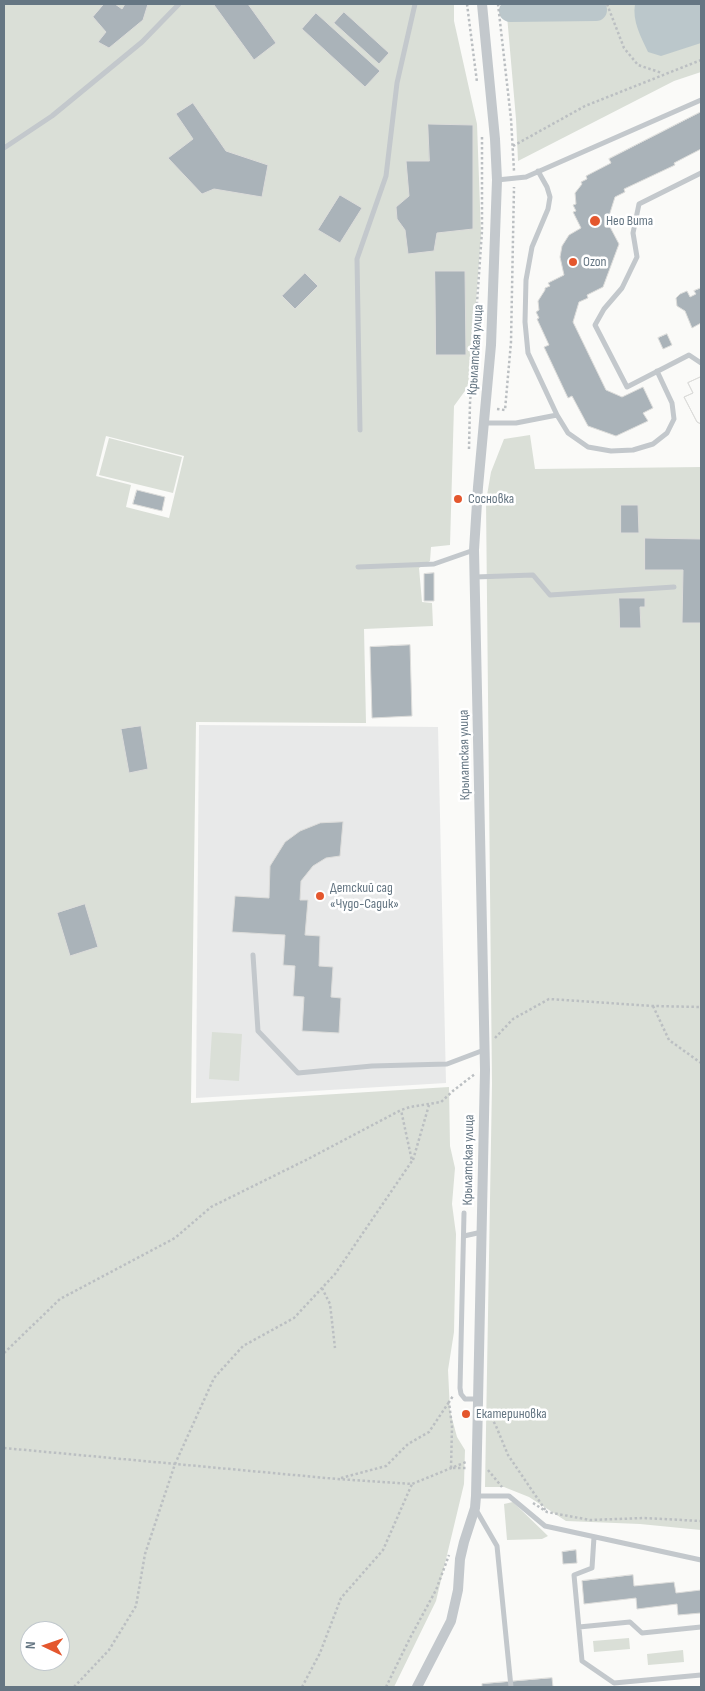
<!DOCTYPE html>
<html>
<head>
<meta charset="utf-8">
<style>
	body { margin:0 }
	#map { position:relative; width:705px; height:1691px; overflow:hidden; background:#fafaf8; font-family:"Sofia Sans Condensed",sans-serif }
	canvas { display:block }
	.frame { position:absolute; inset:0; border:5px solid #657683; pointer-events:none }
	.north { position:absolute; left:20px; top:1621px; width:50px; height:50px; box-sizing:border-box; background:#fff; border:1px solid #c1c8cd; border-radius:50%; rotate:273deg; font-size:14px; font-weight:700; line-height:20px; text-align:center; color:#657683 }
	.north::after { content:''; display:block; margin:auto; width:18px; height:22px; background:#e4572e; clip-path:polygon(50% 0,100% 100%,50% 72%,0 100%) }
</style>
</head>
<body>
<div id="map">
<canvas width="705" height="1691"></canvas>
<div class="frame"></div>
<div class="north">N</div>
</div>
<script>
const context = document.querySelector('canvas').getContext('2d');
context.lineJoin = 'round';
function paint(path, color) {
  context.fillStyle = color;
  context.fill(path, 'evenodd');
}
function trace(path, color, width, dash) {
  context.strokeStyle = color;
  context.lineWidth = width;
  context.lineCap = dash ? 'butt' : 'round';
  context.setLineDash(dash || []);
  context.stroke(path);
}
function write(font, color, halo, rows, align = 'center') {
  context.font = font + ' "Sofia Sans Condensed",sans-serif';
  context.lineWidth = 5;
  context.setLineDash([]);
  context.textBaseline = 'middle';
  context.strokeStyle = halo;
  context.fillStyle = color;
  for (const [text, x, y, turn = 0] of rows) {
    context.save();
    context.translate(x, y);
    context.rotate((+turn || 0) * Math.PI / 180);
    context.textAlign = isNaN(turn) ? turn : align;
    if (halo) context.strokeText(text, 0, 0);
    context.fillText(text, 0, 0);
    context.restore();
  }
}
paint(new Path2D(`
	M199,725L438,727L446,1083L196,1098Z`), '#e8e9e9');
paint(new Path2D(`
	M4,4H454V21L477,124L481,234L470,384L454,406L450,545L431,547L430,561L419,568L422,602L432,603L433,626L364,629L366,723L196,722L191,1103L449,1087L450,1146L455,1168L452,1204L456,1234L454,1332L448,1370L450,1411L457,1437L465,1450L464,1484L436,1601L394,1687H4ZM106,436L184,456L169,518L126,507L131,485L96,476ZM30,1631H60V1661H30Z
	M506,4H701V72L674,81L518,161L516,119Z
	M530,435L535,469L701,467V1530L640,1524L566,1521L529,1497L504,1487H485L492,1084L486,501L491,472L504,439Z
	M109,438L182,457L173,493L99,475Z
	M212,1032L242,1034L239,1081L209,1079Z
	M513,1502L548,1536L542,1539L507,1540L504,1504Z
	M629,1638L630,1649L594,1652L593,1641Z
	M683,1650L684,1662L648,1665L647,1654Z`), '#dadfd7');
paint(new Path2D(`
	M635,4H701V43L661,56L648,52C641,37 632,21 635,4Z`), '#bbc7cb');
trace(new Path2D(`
	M510,11L596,10`), '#bbc7cb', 22);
const building = new Path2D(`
	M104,4H115L122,9L125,4H148L143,20L109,48L98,42L106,32L93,17Z
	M216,4H248L276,43L254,60L214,5Z
	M344,12L389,53L379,64L334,23Z
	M316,13L380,71L365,87L302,29Z
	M193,103L226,151L268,165L262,197L214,189L202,194L168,158L193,139L176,114Z
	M701,112V149L674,163L675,165L624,189L625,192L615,197L609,216L614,225L610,227L619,244L603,287L587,295L588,298L579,302L573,322L606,390L622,397L643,387L653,408L643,413L648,421L616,436L588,426L572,396L568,398L544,347L549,345L537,319L539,318L536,312L539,310L538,301L545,290V288L550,286L548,283L564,275L560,257L562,246L569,235L581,228L573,212L576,211L573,205L576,204L575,193L582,184L581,182L587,179L586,176L611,163L609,159Z
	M428,124L473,125V229L437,233L434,251L408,254L405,230L397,219L396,207L409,196L406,161H429Z
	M340,195L362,208L340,243L318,230Z
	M435,271H465L466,355H436Z
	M305,273L318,286L295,309L282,296Z
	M701,288V323L692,328L685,311L677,306L676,298L680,294L687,291L690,297L696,294L694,291Z
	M667,334L672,345L663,349L658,338Z
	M701,377V424L697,422L684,397L693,393L688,383Z
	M701,377V424L697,422L684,397L693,393L688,383Z
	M137,490L165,497L162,511L133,504Z
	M621,505H638L639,533H621Z
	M645,538L701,539V623H682L683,570H645Z
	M434,573V601H424V574Z
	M619,598H645V607H640L641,628H620Z
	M410,645L412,716L372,718L370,647Z
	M141,726L148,769L129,773L121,729Z
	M343,822L340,856L326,858L313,866L301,881L300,900H308L305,935L320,936L319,966L333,967L331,997L341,998L339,1033L302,1031L304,997L293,996L295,966L283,965L285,935L232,932L235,896L269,898L270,866L285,842L300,831L320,823Z
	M85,904L98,947L70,956L57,913Z
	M576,1550L577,1563L563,1564L562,1552Z
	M633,1575L634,1586L674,1582L676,1593L701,1590V1613L678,1615L677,1604L637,1609L636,1598L584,1604L582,1581Z
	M552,1678L553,1687H482V1684Z`);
paint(building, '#aab3b9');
trace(building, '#dcdcda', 1);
trace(new Path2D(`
	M467,4L477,82
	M498,4L511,119L514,171
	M607,4L624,48L638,65L662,73
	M513,146L585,106L701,60
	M497,409L505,410L511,342L514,187
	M469,449L470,403L482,231V137
	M653,1006L669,1040L701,1063
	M495,1038L513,1019L549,999L653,1006L701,1007
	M413,1160L429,1105
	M322,1288L330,1304L335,1348
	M4,1353L60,1299L175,1238L211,1207L308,1159L401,1110L410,1107L441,1102L454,1090L475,1074
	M489,1413L496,1426L508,1455L546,1511
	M4,1448L337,1479L412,1484L466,1462
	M451,1468L452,1427L449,1402L453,1396
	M453,1468H467
	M488,1470L502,1487
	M341,1478L386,1466L408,1444L429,1432L449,1402
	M533,1503L547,1512L590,1520L644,1518L701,1521
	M74,1687L109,1650L136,1606L145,1554L175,1464L214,1378L243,1346L294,1318L335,1274L412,1161L401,1110
	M302,1687L320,1653L341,1598L383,1550L412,1484
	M386,1687L410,1638L436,1590L449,1555`), '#bbbfc2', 2.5, [2.5, 2.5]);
trace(new Path2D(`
	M4,148L52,116L142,42L179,4
	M538,171L547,187L550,197L548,209L532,247L526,280L525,322L528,353L557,415L568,433L588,447L611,451L633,450L653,444L667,433L674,419L672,403L657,371
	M701,173L639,204L633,233L637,257L622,288L604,309L595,325L627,387L689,355L701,363
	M497,180L526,177L701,100
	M484,423H516L557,415
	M360,430L357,259L386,176L397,83L415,4
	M358,567L434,564L474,550
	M475,577L533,575L550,595L674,587
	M253,955L258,1031L298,1073L372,1066L447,1064L484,1050
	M464,1213L460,1388L461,1394L465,1399H478
	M464,1236L482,1232
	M476,1496H509L545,1526L701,1560
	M475,1508L497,1546L511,1687
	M594,1537L592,1568L574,1575L582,1661L614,1683L701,1675
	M579,1627L630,1622L642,1633L701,1627`), '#c3c8cc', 5);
trace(new Path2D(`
	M417,1687L451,1621L458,1590L460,1559L464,1542L475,1508L476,1496L485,1070L474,550L478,487L491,345L497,180L495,139L482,4`), '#c3c8cc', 10);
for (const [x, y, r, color] of [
	[595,221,6,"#e4572e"],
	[573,262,5,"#e4572e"],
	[458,499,5,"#e4572e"],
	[320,896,5,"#e4572e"],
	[466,1414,5,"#e4572e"]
]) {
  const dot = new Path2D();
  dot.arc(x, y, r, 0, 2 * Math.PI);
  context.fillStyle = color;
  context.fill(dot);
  trace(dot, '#fff', 2);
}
write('14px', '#657683', '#fff', [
	["Нео Вита",606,221],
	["Ozon",583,262],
	["Сосновка",468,499],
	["Детский сад",330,888],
	["«Чудо-Садик»",330,904],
	["Екатериновка",476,1414]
], 'left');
write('14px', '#657683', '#fff', [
	["Крылатская улица",476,350,-86],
	["Крылатская улица",465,755,-91],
	["Крылатская улица",469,1160,-89]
]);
</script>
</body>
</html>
